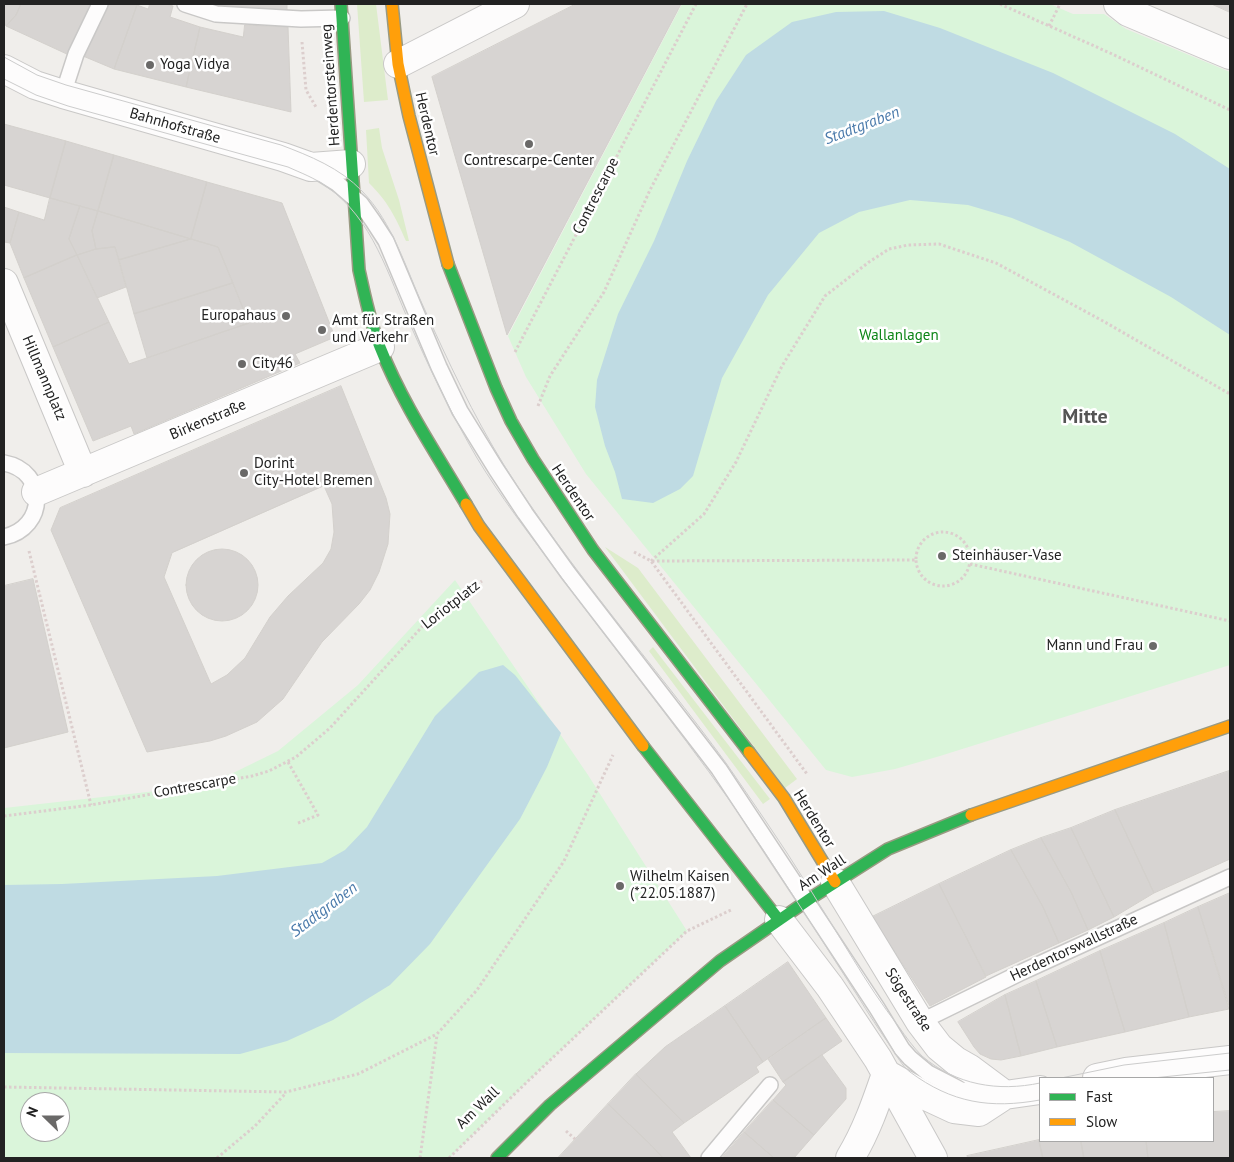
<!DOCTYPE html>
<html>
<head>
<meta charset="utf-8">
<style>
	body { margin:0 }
	#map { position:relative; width:1234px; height:1162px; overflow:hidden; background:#f0eeeb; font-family:"PT Sans",sans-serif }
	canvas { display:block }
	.frame { position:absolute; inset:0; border:5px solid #222; pointer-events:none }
	.legend { position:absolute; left:1039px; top:1077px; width:175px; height:65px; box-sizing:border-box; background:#fff; border:1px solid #a7a7a7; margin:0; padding:6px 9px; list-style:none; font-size:15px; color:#222 }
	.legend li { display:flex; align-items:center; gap:10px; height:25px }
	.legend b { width:25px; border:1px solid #a7a7a7 }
	.north { position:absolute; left:20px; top:1092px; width:50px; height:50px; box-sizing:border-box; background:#fff; border:1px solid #a7a7a7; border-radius:50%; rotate:292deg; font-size:14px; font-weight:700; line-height:20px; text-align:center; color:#222 }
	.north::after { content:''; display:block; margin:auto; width:18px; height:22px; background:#6a6968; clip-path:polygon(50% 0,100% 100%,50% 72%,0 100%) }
</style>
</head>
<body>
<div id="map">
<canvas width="1234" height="1162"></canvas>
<div class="frame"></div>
<ul class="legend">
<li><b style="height:6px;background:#30b455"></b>Fast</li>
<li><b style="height:6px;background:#ff9f0a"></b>Slow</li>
</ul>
<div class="north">N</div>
</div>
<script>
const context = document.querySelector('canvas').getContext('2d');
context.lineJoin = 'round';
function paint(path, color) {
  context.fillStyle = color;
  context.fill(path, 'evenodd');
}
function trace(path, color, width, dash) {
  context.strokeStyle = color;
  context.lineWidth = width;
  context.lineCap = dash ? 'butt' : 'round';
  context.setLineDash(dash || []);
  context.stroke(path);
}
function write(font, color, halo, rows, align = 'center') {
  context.font = font + ' "PT Sans",sans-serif';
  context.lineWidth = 5;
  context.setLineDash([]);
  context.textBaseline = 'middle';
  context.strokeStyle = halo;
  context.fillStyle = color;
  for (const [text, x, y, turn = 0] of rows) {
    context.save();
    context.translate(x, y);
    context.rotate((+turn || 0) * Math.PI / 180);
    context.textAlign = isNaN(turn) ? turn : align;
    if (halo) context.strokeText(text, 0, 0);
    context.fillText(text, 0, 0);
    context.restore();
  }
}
paint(new Path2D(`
	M357,4H376L388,100L364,102Z
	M379,128L382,148L399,200L409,241H406C395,216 388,202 369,183L366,130Z
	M605,547L638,568L797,779L785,788Z
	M653,647L770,799L763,804L649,651Z`), '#ddeccb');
paint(new Path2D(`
	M682,4H1050L1073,14H1104L1126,29L1230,72V665L940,756L895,769L852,777L826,770L586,474L526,377L508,336Z
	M455,580L588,775L687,931L528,1081L449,1158H4V808L165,790L231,774L278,751L358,685ZM30,1102H60V1132H30Z`), '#daf5da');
paint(new Path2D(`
	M884,11L940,28L1053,73L1175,134L1230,169V335L1171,297L1070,242L1012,218L968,205L910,200L859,212L819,233L768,295L722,378L693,476L680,489L653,503L622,499L615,472L605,446L595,407L597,380L618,314L654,241L687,161L716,101L746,55L792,22L836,12Z
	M503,665L515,675L561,733L547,767L520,819L430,944L390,985L333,1020L287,1041L240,1054L4,1053V885L62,884L217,876L322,863L345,850L367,827L435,716L479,672Z`), '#bfdbe3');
const building = new Path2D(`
	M4,4H21L16,15L6,26L4,22Z
	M21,4H91L69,55L6,26L16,15Z
	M107,4L137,5L114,69L83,56Z
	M150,4H166L173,6L170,17L200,27L186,87L114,69L137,5L148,9Z
	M208,4H287V12L217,7Z
	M576,4H681L507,335L432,77Z
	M1212,4H1230V12Z
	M245,25L288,27L291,112L186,87L200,27L243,37Z
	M4,124L66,141L50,198L4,185Z
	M66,141L114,155L98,211L50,198Z
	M114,155L207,182L191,239L98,211Z
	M207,182L282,203L335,337L295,354L300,363L134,434L131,426L93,441L53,347L109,322L129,364L249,323L218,247L191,239Z
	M50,198L80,206L69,239L77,255L24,278L10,243L19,212L44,220Z
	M80,206L98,211L92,231L96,249L77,255L69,239Z
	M4,207L19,212L10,243L4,242Z
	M98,211L191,239L119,260L115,247L96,249L92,231Z
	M191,239L218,247L233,283L134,314L119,260Z
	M115,247L126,287L97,298L77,255L96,249Z
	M77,255L109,322L53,347L24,278Z
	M233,283L249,323L147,358L134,314Z
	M341,386L386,498L390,514L388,544L379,572L370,590L359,604L322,642L283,699L257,722L226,736L210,741L147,752L51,530L60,508ZM324,486L332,504L334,532L331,549L323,563L288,596L270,617L245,658L227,675L211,684L164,577L172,553Z
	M186 585a36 36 0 1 1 72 0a36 36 0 1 1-72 0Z
	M33,579L68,732L4,748V586Z
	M1229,771L1230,859L1154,893L1115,810Z
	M1115,810L1154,893L1114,917L1071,828Z
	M1071,828L1114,917L1088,930L1071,892L1041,838Z
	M1041,838L1071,892L1088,930L1059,943L1043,907L1011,850Z
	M1011,850L1043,907L1059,943L986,976L939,884Z
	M939,884L986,977L930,1006L872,917Z
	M1230,893V1009L1198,907Z
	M1198,907L1229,1009L1189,1017L1164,923Z
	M1164,923L1189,1017L1125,1032L1100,951Z
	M1100,951L1125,1032L1057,1047L1036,981Z
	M788,962L826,1018L763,1062L725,1006Z
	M1036,981L1057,1047L1021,1056L1005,995Z
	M1005,995L1021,1056L1001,1060L991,1059L980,1054L974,1047L958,1022Z
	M725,1006L763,1062L756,1067L759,1072L684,1123L636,1074L665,1047Z
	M826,1018L842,1041L783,1082L768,1059Z
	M822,1055L846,1088V1099L814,1135L773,1100L786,1085L783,1082Z
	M636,1074L684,1123L672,1132L691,1158H663L651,1145L608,1104Z
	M773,1100L814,1135L794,1158H774L744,1132Z
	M608,1104L651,1145L663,1158H558Z
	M1230,1111V1158H1148L1146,1141H1213V1112Z
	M744,1132L774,1158H722Z
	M1039,1140L1043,1158H968L967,1156Z
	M1039,1140L1081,1141L1084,1158H1043Z
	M1081,1141H1146L1148,1158H1084Z`);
paint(building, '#d7d4d2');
trace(building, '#d3d0cc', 1);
const lane = new Path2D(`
	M185,4L216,14L301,19L342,18
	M63,94L76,54L100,4
	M314,169L338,184L361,204L373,221L386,241L439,367L460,411L496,469L525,513L568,573L719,769L877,1008L902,1049L910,1058L928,1073L961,1090L999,1095
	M4,463C48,471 47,528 4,537
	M920,1022L1022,972L1230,877
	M709,1158L770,1085`);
const street = new Path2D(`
	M1118,4L1128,12L1230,55
	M398,64L515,4
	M4,69L35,85L63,94L283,157L311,167L351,164
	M4,283L83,473
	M36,492L380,347
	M835,882L920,1022L939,1047L956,1061L970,1069L1005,1095
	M779,920L830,987L878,1059L933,1158
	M886,1074L924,1095L954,1109L979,1112L1005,1095L1040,1090
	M1097,1078L1126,1072L1230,1060
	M850,1158C866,1132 876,1103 886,1074`);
const fast = new Path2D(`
	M341,4L359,270C365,296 370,323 380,347C402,403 436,453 466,504
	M448,264L496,388L511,421L533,459L593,550L749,752
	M643,746L779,920
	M497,1158L550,1105L720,961L814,896L888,849L971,815`);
const slow = new Path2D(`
	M392,4L398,64L409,116L448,264
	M466,504L479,526L643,746
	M749,752L784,798L835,882
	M971,815L1230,726`);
trace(lane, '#c9c8c7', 18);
trace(street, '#c9c8c7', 30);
trace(fast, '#999a82', 14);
trace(slow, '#999a82', 14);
trace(new Path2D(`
	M1000,4L1110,53L1230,110
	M1049,26L1060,4
	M302,42L306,90L316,107
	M515,352L696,4
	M538,406L550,376L604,292L650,190L747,4
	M916 559a27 27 0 1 1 54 0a27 27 0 1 1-54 0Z
	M29,551L91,805
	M634,552L651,561L807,774
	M651,561L704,514L736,462L782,366L825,296L869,262L889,249L908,245L939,244L996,263L1103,321L1230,394
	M652,561L916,560
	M970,564L1230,621
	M288,762L318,815L296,824
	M4,816L91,805L252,776L269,771L296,757L330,728L430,618L482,581
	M4,1087L286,1092L358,1074L437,1034L477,990L564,861L613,755
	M566,1131L575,1139
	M217,1158L255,1126L286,1093
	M420,1158L437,1035
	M449,1158L528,1081L687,931L733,909`), '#dccecd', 3, [2.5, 2.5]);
trace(lane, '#fdfcfc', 15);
trace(street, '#fdfcfc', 28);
trace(fast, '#30b455', 11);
trace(slow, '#ff9f0a', 11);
trace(new Path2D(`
	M4,57L37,75L66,85L281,145C310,156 340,168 362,191C393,223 406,269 424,308C448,361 473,415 504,465C570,570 653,663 726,763C739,782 752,801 765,820C796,865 824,912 853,959C867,982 882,1005 899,1027C906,1037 913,1047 922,1056C956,1085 998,1092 1040,1083
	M4,79L36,95L68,106L288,167C301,173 315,178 327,187C373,219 388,275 410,324C430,370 452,415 477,458C500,496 527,531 553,566C611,645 673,721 730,801C774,864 815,930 857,995C868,1013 879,1030 891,1047C897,1056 902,1066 910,1072C952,1103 990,1109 1040,1100
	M1061,1078L1124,1065L1230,1053
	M1153,1078L1230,1070`), '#ccc', 1);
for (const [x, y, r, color] of [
	[150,65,5,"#6a6968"],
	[529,144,5,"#6a6968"],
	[286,316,5,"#6a6968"],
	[322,330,5,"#6a6968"],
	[242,364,5,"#6a6968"],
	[244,473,5,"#6a6968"],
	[942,556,5,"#6a6968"],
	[1153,646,5,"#6a6968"],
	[620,886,5,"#6a6968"]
]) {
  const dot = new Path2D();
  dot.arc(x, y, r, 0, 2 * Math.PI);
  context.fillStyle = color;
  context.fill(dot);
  trace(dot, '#fff', 2);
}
write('15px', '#222', '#fff', [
	["Yoga Vidya",160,65],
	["Contrescarpe-Center",529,161,"center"],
	["Europahaus",276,316,"right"],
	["Amt für Straßen",332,321],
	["und Verkehr",332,338],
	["City46",252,364],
	["Dorint",254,464],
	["City-Hotel Bremen",254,481],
	["Steinhäuser-Vase",952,556],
	["Mann und Frau",1143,646,"right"],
	["Wilhelm Kaisen",630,877],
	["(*22.05.1887)",630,894]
], 'left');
write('15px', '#222', '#fff', [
	["Herdentorsteinweg",331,85,-94],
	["Herdentor",427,124,77],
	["Bahnhofstraße",175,126,16],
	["Contrescarpe",596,196,-63],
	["Hillmannplatz",44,378,67],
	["Birkenstraße",208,420,-23],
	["Herdentor",573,493,56],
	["Loriotplatz",451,605,-38],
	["Contrescarpe",195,786,-10],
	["Herdentor",814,819,58],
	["Am Wall",822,873,-33],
	["Herdentorswallstraße",1074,948,-25],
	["Sögestraße",908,1000,57],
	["Am Wall",478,1108,-44]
]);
write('15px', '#0c8416', '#fff', [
	["Wallanlagen",899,336]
]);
write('italic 16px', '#4a7aab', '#fff', [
	["Stadtgraben",862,126,-21],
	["Stadtgraben",324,910,-37]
]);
write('bold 20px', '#555', '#fff', [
	["Mitte",1085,417]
]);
</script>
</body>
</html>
